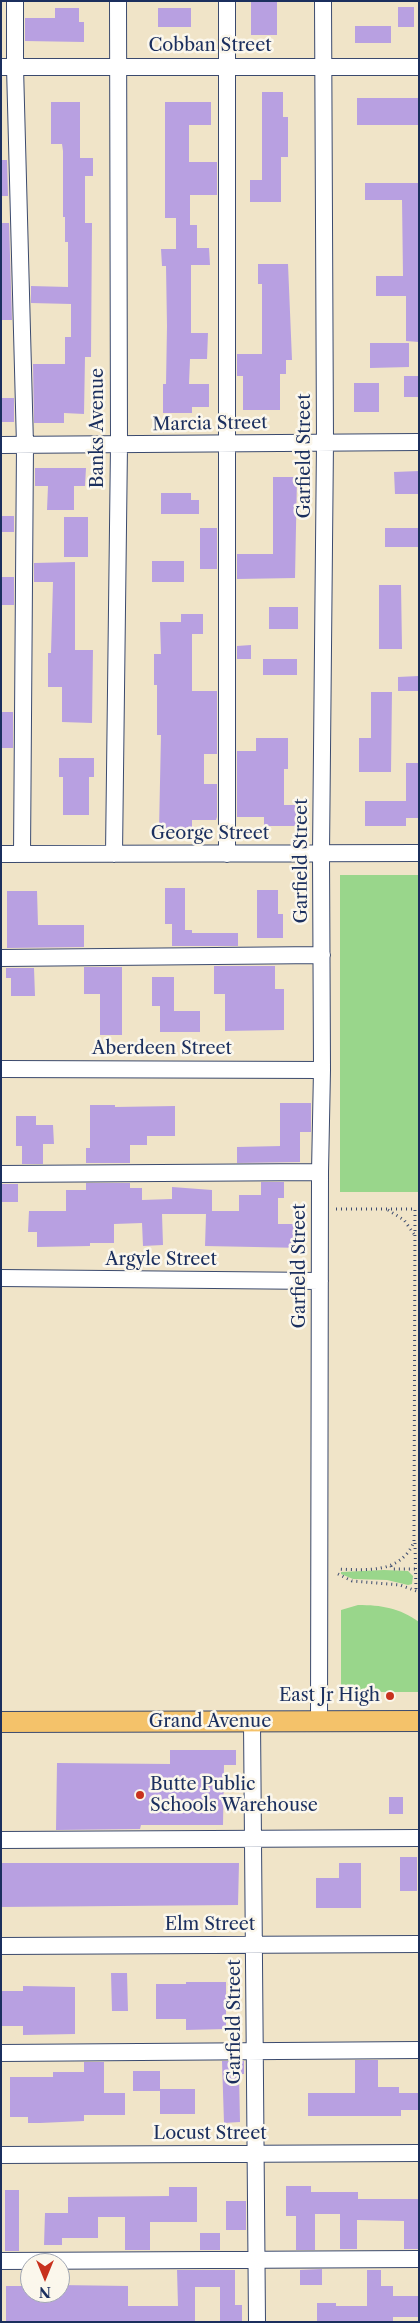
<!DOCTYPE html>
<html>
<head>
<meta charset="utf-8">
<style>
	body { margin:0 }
	#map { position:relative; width:420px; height:2323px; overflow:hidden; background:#f0e4c8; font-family:"Libre Caslon Text",serif }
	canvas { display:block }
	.frame { position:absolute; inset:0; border:2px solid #1b2f5e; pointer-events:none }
	.north { position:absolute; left:20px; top:2253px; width:50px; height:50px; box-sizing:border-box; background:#fbf7ec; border:1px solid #a1a7b3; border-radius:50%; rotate:180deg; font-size:14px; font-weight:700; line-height:20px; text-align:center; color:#1b2f5e }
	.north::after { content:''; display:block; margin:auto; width:18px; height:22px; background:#c8321e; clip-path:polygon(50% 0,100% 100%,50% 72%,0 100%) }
</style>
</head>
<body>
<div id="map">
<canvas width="420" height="2323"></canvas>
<div class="frame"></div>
<div class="north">N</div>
</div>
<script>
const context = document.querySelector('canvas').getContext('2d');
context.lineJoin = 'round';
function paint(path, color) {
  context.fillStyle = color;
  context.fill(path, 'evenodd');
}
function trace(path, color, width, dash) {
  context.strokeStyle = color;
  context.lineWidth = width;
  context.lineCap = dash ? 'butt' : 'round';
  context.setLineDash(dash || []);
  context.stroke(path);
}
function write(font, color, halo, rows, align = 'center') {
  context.font = font + ' "Libre Caslon Text",serif';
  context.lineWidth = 5;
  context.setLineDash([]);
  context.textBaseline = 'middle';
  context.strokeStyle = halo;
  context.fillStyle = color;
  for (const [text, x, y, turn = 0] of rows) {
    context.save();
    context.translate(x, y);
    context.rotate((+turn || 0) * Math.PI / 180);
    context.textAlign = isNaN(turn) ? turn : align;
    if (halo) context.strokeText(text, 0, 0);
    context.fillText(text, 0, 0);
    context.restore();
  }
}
paint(new Path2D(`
	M340,875H419V1192H340Z
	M384,1570L408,1571L413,1576L412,1584L408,1585L387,1580L353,1579L341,1574V1572Z
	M358,1605C381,1605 400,1608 419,1622V1692H343L341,1689V1610Z`), '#99d68b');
paint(new Path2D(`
	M251,1H277V35H251Z
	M398,7H414V27H398Z
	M55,8H79V22H84V42L25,41V18H55Z
	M158,8H191V27H158Z
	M355,26H391V43H355Z
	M262,92H283V117H288V157H281V202H250V180H262Z
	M357,98H418V125H357Z
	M51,102H80V158H93V176H85V223H92L91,357H85L84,414L64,413V423H34L33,364H65V337H71V304L31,303V286L68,287V242H65V217H63V151L62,144H51Z
	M165,102H211V125H189V162H217V195H190V225H197V248H209L210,265H191V333H208L207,359H190L189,384H209V407H192V413H163V384H166L167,326L166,266H162L161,249H176V218H165Z
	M1,160H7L8,196H1Z
	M365,183H419V342L406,341V296H376V276H403L402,200H365Z
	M1,223H9L12,320H1Z
	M258,264H288L292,360H286V374H280V410H243V376H237V354H262V284H258Z
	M370,343H409V367L370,368Z
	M404,376H419V397H404Z
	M354,383H379V412H354Z
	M1,398H14V422H1Z
	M35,468H86L85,486H74V510H47L48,486H35Z
	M419,471V494H395L394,472Z
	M273,477H297L295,578L237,579V554H273Z
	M161,493H191V500H199V514H161Z
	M1,516H14V532H1Z
	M64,517H88V557H64Z
	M200,528H217V569H200Z
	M385,528H419V547H385Z
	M152,561H184V582H152Z
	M75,562V650H93L92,723L62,722V687H48V653H51L53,582H34V563Z
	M1,577H14V605H1Z
	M379,585H401L402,649H379Z
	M269,607H298V629H269Z
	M181,614H203V634H192V691H217V754H204V784H217V817L216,820H192V832L159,830L161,735H157V685H154V654H161L160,622H181Z
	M251,645V659H237V646Z
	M263,659H297V675H263Z
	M418,676V691H398V677Z
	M371,692H392L391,772H359V738H371Z
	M1,712H13V748H1Z
	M256,738H288V769H284V805H296V826H264V817H237V751H256Z
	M59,758H94V777H89V815H63V777H59Z
	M406,763H419V818H406V826H365V801H406Z
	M165,888H185V930H192V933H238V946H172V924H165Z
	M257,890H278V914H283V938H257Z
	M7,891H37L38,925H84V947L7,948Z
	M214,966H275V989H284V1030L225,1031V994H214Z
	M84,967H122V1035H100V994H84Z
	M6,968H34L35,996H11V978H6Z
	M152,977H174V1011H200V1032H160V1006H152Z
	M280,1103H311V1132H300V1162L237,1163V1147L280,1146Z
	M90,1105H115V1107L175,1106V1136H147V1145H130V1163H86V1148H90Z
	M16,1116H36V1125H53L54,1144H43V1164H22V1146H16Z
	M261,1182H284V1198H278V1224H304V1248L205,1246L206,1214H162L163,1245L143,1246L142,1223L114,1224V1243H90V1246L37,1247V1232H28L29,1211H66V1190H86V1183H130V1188H142V1200L172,1199V1187L212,1190V1211H239V1195H261Z
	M1,1184H18V1202H1Z
	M170,1750H236V1765H224L223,1825H141L140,1829L56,1830L57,1763L170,1764Z
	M389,1797H403V1814H389Z
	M400,1857H417V1891H400Z
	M1,1863H239L238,1905L1,1907Z
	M339,1863H361V1908H316V1878H339Z
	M111,1973H127L128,2011H112Z
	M186,1982H226V2029L186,2030V2019H156V1984H186Z
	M23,1986L75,1987V2034L23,2035V2026H1V1991H23Z
	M355,2060H378V2087H399V2093H419V2110H401V2116H308V2093H355Z
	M222,2061H244V2074H239L240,2122L224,2123Z
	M84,2062H104V2093H125V2115H84V2121L40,2123H28V2117H10V2077H53V2072H84Z
	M133,2071H160V2089H195V2114H160V2091H133Z
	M286,2186H311V2192H358V2199H419V2249H404V2221L357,2220V2249H340V2214H315V2250H296V2216H286Z
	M169,2187H197V2222H150V2250H125V2217H98V2238H62V2245H44L45,2213H68V2197L169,2196Z
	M5,2190H19V2251H5Z
	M226,2201H246V2230H226Z
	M200,2233H220V2250H200Z
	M322,2269V2285H300V2270Z
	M177,2270H235V2305H242V2322H220V2287H195V2322H6V2286H30V2293H60V2285L128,2286V2306H178Z
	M367,2270H381V2286H393V2296H419V2317H393V2322H317V2303H336V2306H367Z`), '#b8a0e1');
const minor = new Path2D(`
	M15,1V67L25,445L22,854
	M227,1V854
	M1,67H419
	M1,445L419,442
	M1,854L419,853
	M114,854L119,445L118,1
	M1,958L322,955
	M1,1069L322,1070
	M1,1174L320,1172
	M1,1278L320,1281
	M252,1722L257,2322
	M319,1722L320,1172L322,1070L321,853L325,442L323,1
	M1,1840L419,1838
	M1,1946L419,1944
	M1,2053L419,2050
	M1,2155L419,2153
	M1,2261L419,2259`);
const major = new Path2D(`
	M1,1722L419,1721`);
trace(minor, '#3b4a6e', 18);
trace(major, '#3b4a6e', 22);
trace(new Path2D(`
	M336,1209H415L414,1542C400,1574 367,1570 337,1569
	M388,1210L404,1220L414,1234
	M415,1543L416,1591
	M391,1566L392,1569H419
	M338,1574L352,1581L400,1585L419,1592`), '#3b4a6e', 3, [1, 4]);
trace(minor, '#fff', 16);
trace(major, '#f4c26a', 20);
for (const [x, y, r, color] of [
	[390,1696,5,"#c8321e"],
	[140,1795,5,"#c8321e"]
]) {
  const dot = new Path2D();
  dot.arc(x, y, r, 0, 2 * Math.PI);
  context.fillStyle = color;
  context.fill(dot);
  trace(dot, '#fbf7ec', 2);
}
write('18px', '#1b2f5e', '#fbf7ec', [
	["Cobban Street",210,46],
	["Marcia Street",210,424,-1],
	["Banks Avenue",98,428,-90],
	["Garfield Street",305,456,-90],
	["George Street",210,834],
	["Garfield Street",302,861,-90],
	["Aberdeen Street",162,1049],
	["Argyle Street",161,1260],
	["Garfield Street",300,1266,-90],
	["Grand Avenue",210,1722],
	["Elm Street",210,1925],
	["Garfield Street",235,2022,-90],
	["Locust Street",210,2134]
]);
write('18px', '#1b2f5e', '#fbf7ec', [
	["East Jr High",380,1696],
	["Butte Public",150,1785,"left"],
	["Schools Warehouse",150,1806,"left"]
], 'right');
</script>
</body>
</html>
